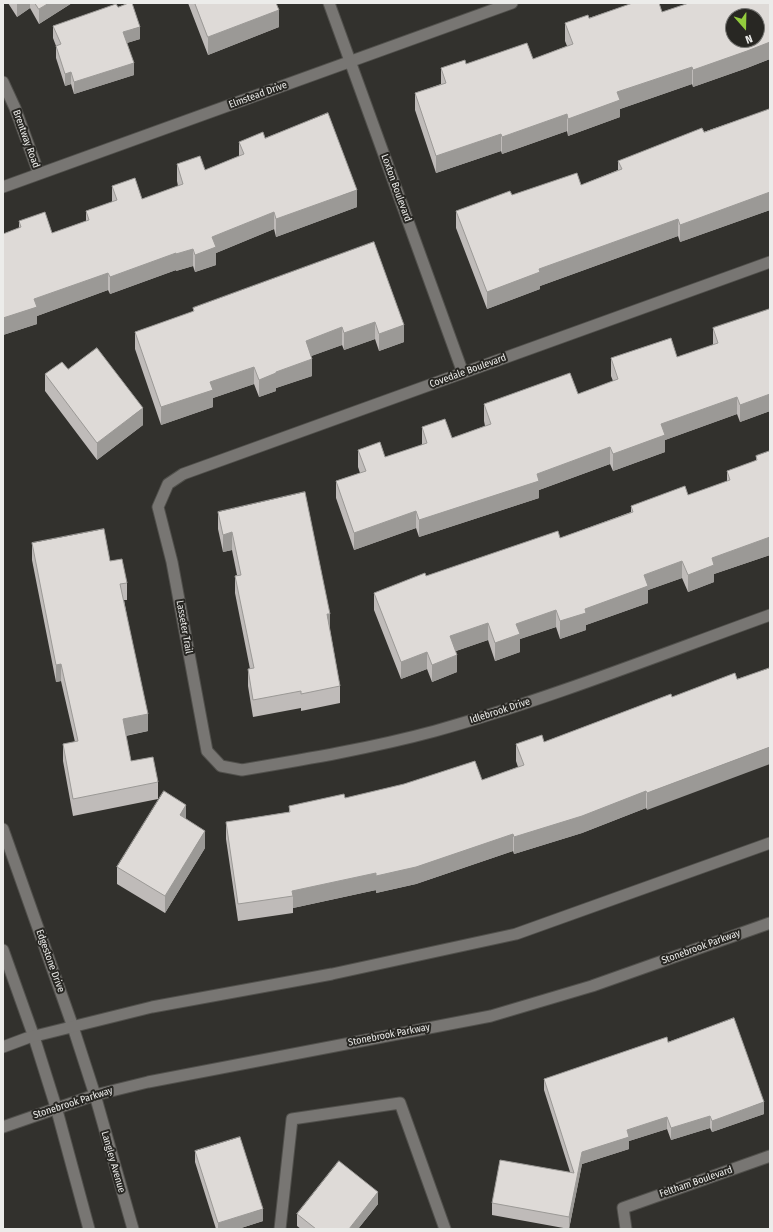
<!DOCTYPE html>
<html>
<head>
<meta charset="utf-8">
<style>
	body { margin:0 }
	#map { position:relative; width:773px; height:1232px; overflow:hidden; background:#32312d; font-family:"Fira Sans Condensed",sans-serif }
	canvas { display:block }
	.frame { position:absolute; inset:0; border:4px solid #ececea; pointer-events:none }
	.north { position:absolute; left:725px; top:8px; width:40px; height:40px; box-sizing:border-box; background:#282723; border:1px solid #767673; border-radius:50%; rotate:160deg; font-size:11px; font-weight:700; line-height:16px; text-align:center; color:#ececea }
	.north::after { content:''; display:block; margin:auto; width:14px; height:18px; background:#93cc3d; clip-path:polygon(50% 0,100% 100%,50% 72%,0 100%) }
</style>
</head>
<body>
<div id="map">
<canvas width="773" height="1232"></canvas>
<div class="frame"></div>
<div class="north">N</div>
</div>
<script>
const context = document.querySelector('canvas').getContext('2d');
context.lineJoin = 'round';
function trace(path, color, width, dash) {
  context.strokeStyle = color;
  context.lineWidth = width;
  context.lineCap = dash ? 'butt' : 'round';
  context.setLineDash(dash || []);
  context.stroke(path);
}
function paint(path, color) {
  context.fillStyle = color;
  context.fill(path, 'evenodd');
}
function write(font, color, halo, rows, align = 'center') {
  context.font = font + ' "Fira Sans Condensed",sans-serif';
  context.lineWidth = 4;
  context.setLineDash([]);
  context.textBaseline = 'middle';
  context.strokeStyle = halo;
  context.fillStyle = color;
  for (const [text, x, y, turn = 0] of rows) {
    context.save();
    context.translate(x, y);
    context.rotate((+turn || 0) * Math.PI / 180);
    context.textAlign = isNaN(turn) ? turn : align;
    if (halo) context.strokeText(text, 0, 0);
    context.fillText(text, 0, 0);
    context.restore();
  }
}
const service = new Path2D(`
	M280,1229L292,1119L400,1103L445,1229`);
const minor = new Path2D(`
	M329,3L463,373
	M3,82L15,108L39,174
	M3,187L512,3
	M770,262L183,474L168,484L158,507L172,562L207,751L221,766L242,770C307,759 372,748 435,731C549,699 659,655 770,615
	M3,829L73,1027L95,1095L133,1229
	M3,950L34,1037L56,1107L89,1229
	M626,1229L623,1208L770,1156`);
const secondary = new Path2D(`
	M3,1047L27,1038L152,1007L332,974L516,934L770,843
	M3,1127L95,1095L148,1082L491,1016L592,986L770,923`);
trace(service, '#51504c', 13);
trace(minor, '#51504c', 13);
trace(secondary, '#51504c', 13);
trace(service, '#787673', 11);
trace(minor, '#787673', 11);
trace(secondary, '#787673', 11);
paint(new Path2D(`
	M8,3H72L39,24L30,8L17,17Z
	M188,3H276L279,27L208,55Z
	M770,3V59L747,68L693,87L692,84L620,109V117L568,136L567,131L502,154L501,151L436,173L415,110V93L441,84V68L466,64L533,59L567,46L565,41V23L589,18Z
	M118,7L140,39L127,43L134,75L74,94L71,84L65,86L56,58V46L53,38V26Z
	M770,109V210L680,242L678,236L540,286V289L487,309L456,228V211L512,195L581,185L618,170V161L704,132Z
	M265,138L357,207L276,237L274,229L216,253V265L195,272L193,266L176,271V270L110,294L108,290L37,316V324L3,335V234L19,228V221L52,233L86,221V211L112,202V186L142,199L178,186L177,181V164L205,170L239,156V142Z
	M374,242L404,342L379,351L375,339L344,350L342,345L311,356L312,376L276,388V391L259,397L254,384L213,398V407L161,425L135,349V332L193,312V308Z
	M770,309V411L740,422L737,414L665,440V452L613,471L610,464L539,490V498L419,537L416,528L354,550L336,498V481L360,473L358,467V450L385,457L422,445V427L452,438L485,426L484,421V404L578,394L613,381L611,376V358L677,357L713,345V328Z
	M68,369L143,425L97,460L45,391V374Z
	M770,451V555L714,574V582L688,592L682,578L648,590V603L586,625V630L560,639L556,627L520,639V652L495,661L488,640L456,651L457,672L432,682L427,669L401,679L374,610V593L426,576L560,538L631,512V506L688,495L727,482V471L756,461V456Z
	M218,512L330,630L340,686V703L301,711V708L253,717L248,686V669H250L235,593V576L237,575L232,550L223,552L218,529Z
	M32,543L110,561L127,583V600H124L148,731L126,736L131,761L158,782V799L73,816L63,761V744L75,742L61,681L56,682L32,560Z
	M671,694L647,810L646,808L582,833L514,854L513,851L416,884L376,893V890L293,908V913L238,921L226,839V822L289,812V806L482,780L518,767L516,761V744L544,742Z
	M205,848L165,913L117,884V867Z
	M668,1042L764,1114L712,1132L710,1128L671,1140L667,1129L629,1141V1149L582,1164L569,1229L492,1215V1203L570,1172L544,1090V1079Z
	M195,1151L263,1221L238,1229H216L195,1162Z
	M378,1204L358,1229H301L297,1226V1214Z`), '#bfbbb9');
paint(new Path2D(`
	M17,3H30V8L17,17Z
	M49,3H72L39,24V9Z
	M279,10V27L208,55V37Z
	M140,27V39L123,44V32Z
	M770,42V59L747,68L693,87V70Z
	M134,63V75L74,94V82Z
	M692,67V84L620,109V117L568,136V119L617,92Z
	M71,72V84L65,86V74Z
	M567,114V131L502,154V137Z
	M501,134V151L436,173V156Z
	M357,190V207L276,237V219Z
	M770,192V210L680,242V225Z
	M274,212V229L216,253V265L195,272V255L212,237Z
	M678,219V236L540,286V289L487,309V292L539,269Z
	M193,249V266L176,271V254Z
	M176,253V270L110,294V277Z
	M108,273V290L37,316V324L3,335V318L34,299Z
	M375,322V339L344,350V333Z
	M404,325V342L379,351V334Z
	M342,327V345L306,358V341Z
	M312,359V376L276,388V391L259,397V380L276,372Z
	M254,367V384L213,398V407L161,425V407L210,382Z
	M770,394V411L740,422V405Z
	M737,397V414L665,440V452L613,471V454L661,424Z
	M143,408V425L97,460V443Z
	M610,447V464L539,490V498L419,537V520L537,474Z
	M416,511V528L354,550V533Z
	M232,532V550L223,552V535Z
	M770,537V555L714,574V582L688,592V575L712,558Z
	M682,561V578L648,590V603L586,625V630L560,639V621L585,609L644,575Z
	M556,610V627L520,639V652L495,661V643L516,624Z
	M327,614H330V631Z
	M488,623V640L450,653V636Z
	M427,652V669L401,679V662Z
	M457,655V672L432,682V665Z
	M61,664V681L56,682V665Z
	M148,714V731L123,736V719Z
	M770,747V764L647,810V793Z
	M646,791V808L582,833L514,854V837Z
	M186,805V822L180,815Z
	M205,831V848L165,913V896Z
	M513,834V851L416,884L376,893V876Z
	M376,873V890L293,908V896L292,891Z
	M764,1102V1114L712,1132V1121Z
	M710,1116V1128L671,1140V1128Z
	M667,1117V1129L629,1141V1149L582,1164L569,1229V1217L582,1152L627,1130Z
	M378,1192V1204L358,1229H349Z
	M263,1209V1221L238,1229H218V1223Z`), '#9b9996');
const building = new Path2D(`
	M35,3H49L39,9Z
	M129,3H132L140,27L123,32L134,63L74,82L71,72L65,74L56,46L61,44L53,26L116,4L118,7Z
	M195,3H276L279,10L208,37Z
	M633,3H659L662,12L689,3H770V42L747,51L693,70L692,67L617,92L620,100L568,119L567,114L502,137L501,134L436,156L415,93L446,83L441,68L465,60L466,64L527,43L533,59L573,44L565,23L588,15L589,18ZM733,16H757V40H733Z
	M770,109V192L680,225L678,219L539,269L540,272L487,292L456,211L510,191L512,195L577,173L581,185L622,169L618,161L702,128L704,132Z
	M328,113L357,190L276,219L274,212L212,237L216,247L195,255L193,249L176,254V253L110,277L108,273L34,299L37,307L3,318V234L21,227L19,221L45,212L52,233L89,220L86,211L117,200L112,186L135,178L142,199L183,184L177,164L200,156L205,170L244,154L239,142L263,132L265,138Z
	M374,242L404,325L379,334L375,322L344,333L342,327L306,341L312,359L276,372V373L259,380L254,367L210,382L213,390L161,407L135,332L194,311L193,308Z
	M770,309V394L740,405L737,397L661,424L665,435L613,454L610,447L537,474L539,481L419,520L416,511L354,533L336,481L366,471L358,450L380,442L385,457L427,443L422,427L445,419L452,438L491,424L484,404L570,373L578,394L618,379L611,358L671,338L677,357L718,343L713,328Z
	M97,348L143,408L97,443L45,374L62,362L68,369Z
	M770,451V537L712,558L714,565L688,575L682,561L644,575L648,586L585,609L586,613L560,621L556,610L516,624L520,634L495,643L488,623L450,636L457,655L432,665L427,652L401,662L374,593L425,573L426,576L558,531L560,538L633,512L631,506L685,486L688,495L730,480L727,471L757,460L756,456Z
	M305,492L330,614H327L340,686L301,694V691L253,700L248,669L254,668L235,576L241,575L232,532L223,535L218,512Z
	M104,529L110,561L122,559L127,583L120,584L148,714L123,719L131,761L153,757L158,782L73,799L63,744L78,741L61,664L56,665L32,543Z
	M770,668V747L647,793L646,791L582,816L514,837L513,834L416,867L376,876V873L292,891L293,896L238,904L226,822L290,812L289,806L344,794L345,798L404,784L475,761L482,780L524,765L516,744L542,735L544,742L671,694L672,697L735,673L737,679Z
	M164,791L186,805L180,815L205,831L165,896L117,867Z
	M734,1018L764,1102L712,1121L710,1116L671,1128L667,1117L627,1130L629,1137L582,1152L569,1217L492,1203L500,1160L574,1173L544,1079L667,1037L668,1042Z
	M240,1137L263,1209L218,1223L195,1151Z
	M339,1161L378,1192L349,1229H316L297,1214Z`);
paint(building, '#dedad7');
trace(building, '#9b9996', 1);
write('10px', '#ececea', '#282723', [
	["Elmstead Drive",258,95,-20],
	["Brentway Road",26,139,70],
	["Loxton Boulevard",396,188,70],
	["Covedale Boulevard",468,371,-20],
	["Lasseter Trail",184,627,80],
	["Idlebrook Drive",500,711,-18],
	["Stonebrook Parkway",701,947,-20],
	["Edgestone Drive",50,961,70],
	["Stonebrook Parkway",389,1035,-11],
	["Stonebrook Parkway",73,1103,-18],
	["Langley Avenue",113,1162,74],
	["Feltham Boulevard",696,1182,-19]
]);
</script>
</body>
</html>
